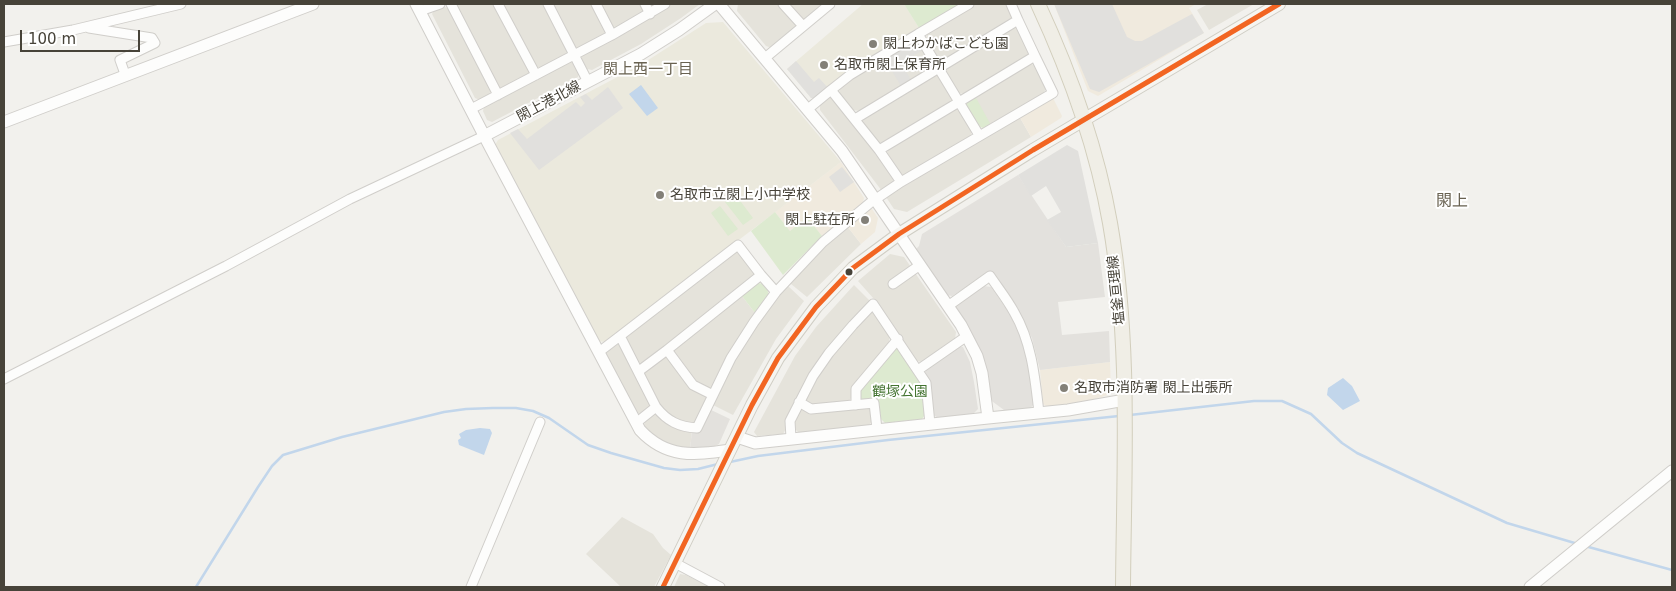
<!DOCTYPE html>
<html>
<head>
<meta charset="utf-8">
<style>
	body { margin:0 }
	#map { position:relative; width:1676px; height:591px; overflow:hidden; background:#f2f1ed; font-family:"DejaVu Sans",sans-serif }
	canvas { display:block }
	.frame { position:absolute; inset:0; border:5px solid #474339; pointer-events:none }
	.scale { position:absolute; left:20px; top:30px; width:120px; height:22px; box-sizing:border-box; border:2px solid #474339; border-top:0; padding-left:6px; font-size:15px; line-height:18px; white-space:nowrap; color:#474339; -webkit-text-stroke:4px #fff; paint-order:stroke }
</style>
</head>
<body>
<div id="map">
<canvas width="1676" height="591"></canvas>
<div class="frame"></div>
<div class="scale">100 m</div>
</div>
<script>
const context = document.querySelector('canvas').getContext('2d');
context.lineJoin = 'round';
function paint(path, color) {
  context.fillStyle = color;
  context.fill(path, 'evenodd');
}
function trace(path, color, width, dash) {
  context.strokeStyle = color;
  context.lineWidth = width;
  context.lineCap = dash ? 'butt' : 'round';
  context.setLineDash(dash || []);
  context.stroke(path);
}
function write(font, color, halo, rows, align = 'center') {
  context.font = font + ' "DejaVu Sans","Noto Sans JP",sans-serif';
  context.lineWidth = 4;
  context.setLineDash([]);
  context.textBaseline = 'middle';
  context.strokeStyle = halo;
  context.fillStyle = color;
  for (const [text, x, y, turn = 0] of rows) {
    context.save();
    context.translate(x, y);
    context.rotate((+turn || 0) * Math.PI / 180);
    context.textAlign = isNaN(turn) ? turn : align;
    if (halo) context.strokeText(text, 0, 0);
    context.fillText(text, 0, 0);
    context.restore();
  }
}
paint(new Path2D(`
	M456,4H495L530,69L528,76L503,89L497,86L455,6Z
	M502,4H544L568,48L566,55L541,68L535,66Z
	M552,4H593L606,29L604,35L580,49L573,46Z
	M599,4H642L644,8L642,15L618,28L611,26Z
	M671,4H700L681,18L641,44L592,70L587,69L581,59L583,54Z
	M738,4H779L795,22V30L772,48L766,46L737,11Z
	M787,4H825L806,19H800Z
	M976,4H1007L1012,15L1010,21L944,60L937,59L926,39L927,33Z
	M1208,4H1254L1209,30L1197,10Z
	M443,6L449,9L491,89L489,95L480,100L475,98L432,14L434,10Z
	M1012,27L1019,29L1029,51L1027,57L964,94L958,93L945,73L947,66Z
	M913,41L919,42L931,62L930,69L859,111L853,110L839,94L840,88L851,78Z
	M568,61L575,63L579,72L578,77L492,122L487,120L483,111L484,107Z
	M1030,64L1036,65L1046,87L1044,93L983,128L967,101Z
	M934,75L940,76L952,97L950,102L884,143L877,142L863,122L864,116Z
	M828,97L834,98L852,120L894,178L892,184L882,191L820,110V104Z
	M954,109L960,111L972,131L970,137L906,176L900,174L887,154L888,148Z
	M1019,116L1031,137L907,212L894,209L886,197Z
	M847,226L861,244L807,297L791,284V279Z
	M735,251L741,253L755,271L754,278L645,364L637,362L626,340L627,335Z
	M890,254L904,257L956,332L955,339L921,362L914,360L874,299L858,281Z
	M854,285L870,301L834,342L783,434L757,436L754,432L795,356L816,327Z
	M788,286L804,301L776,339L733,415L711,404L733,361L749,335L772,303L785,288Z
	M742,296L755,313L713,386L707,388L695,382L673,355L674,348Z
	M870,312L875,313L890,334L889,342L851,388L852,397L848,402L812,406L807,402L805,397L824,366Z
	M614,344L621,345L652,402L650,408L642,414L635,413L605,357L607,350Z
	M662,358H668L705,394L707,400L696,422L691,425L681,423L665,413L644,376L646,370Z
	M867,407L872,410L873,420L869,425L799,433L794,428L793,421L798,411L803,409Z
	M652,414L659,415L692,431L690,449L685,450L658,440L644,426L645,420Z
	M622,517L653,534L663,548L671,555L654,587H621L586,554Z
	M680,574L686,575L709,587H674Z`), '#e5e3db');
paint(new Path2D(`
	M1054,4H1196L1189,8L1204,33L1098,96L1088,91Z
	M1052,96L1062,116L1061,118L1031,137L1019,116Z
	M841,162L864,198L863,202L822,236L807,218L790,231L775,212Z
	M869,209H872L878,218L875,232L861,244L847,226Z
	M1110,362L1111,391L1108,395L1088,401L1048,407L1043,404L1040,370Z`), '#f0eade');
paint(new Path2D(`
	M1018,175L1066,247L1098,243L1105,297L1058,302L1062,335L1109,331L1110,362L1040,370L1032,338L1015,306L992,271L952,296L946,295L915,250L919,246L922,234Z
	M984,286L991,287L1010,314L1023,343L1031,376L1033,405L1029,410H1004L989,399L955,310V305Z
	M957,346L963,347L970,362L974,382L978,409L973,414L938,418L932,414L930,381L925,374L926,368Z
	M709,409L730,419L719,444L715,446L690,449L692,431Z`), '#e3e1dd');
paint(new Path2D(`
	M863,4H904L919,28L848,70L816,98H811L787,69Z
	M723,22L841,162L605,342L597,341L495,145L498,140L642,64L706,23Z`), '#ebe9dd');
paint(new Path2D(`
	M904,4H960L919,28Z
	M975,96L991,125L983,128L978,126L966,106L967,101Z
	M735,194L753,218L743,225L725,202Z
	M720,206L738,229L728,236L711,213Z
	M775,212L790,231L807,217L822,236L783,275L751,231Z
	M758,283L765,284C773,298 764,303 755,313L742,296Z
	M892,349H900L922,385L925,415L922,419L885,423L881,419L878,399L864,400L860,398L859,391Z`), '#ddead0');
paint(new Path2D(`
	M1054,4H1112L1127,37L1135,41H1142L1192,14L1204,33L1099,92L1090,89Z
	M913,41L919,42L923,50L901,63L911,80L901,86L884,58Z
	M796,61L814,82L819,78L828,88L816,98H811L787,69Z
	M608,87L623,108L539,170L510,133L518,129L527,139L576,102L581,107L585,103L580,97L586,94L592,100Z
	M1067,145L1078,151L1098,243L1066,247L1047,220L1061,212L1046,186L1031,196L1018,175Z
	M842,167L854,182L840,192L829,177Z`), '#e1e0dd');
paint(new Path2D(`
	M641,85L658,108L647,116L629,94Z
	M1343,378L1352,386L1360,401L1343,410L1327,395L1328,388Z
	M480,428L490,429L492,433L484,455L459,445L458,440L461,438L459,434L466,430Z`), '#c2d6eb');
trace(new Path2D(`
	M1130,415L1254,401H1282L1311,414L1342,443L1357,453L1507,523L1578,544
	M730,462L758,456L888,440L1119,416
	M1585,546L1672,570
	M196,587L258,487L272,466L283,455L342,437L444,412L466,409L493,408H516L533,411L549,418L588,445L611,453L664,468L680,470L698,469L718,464`), '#c2d6eb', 2.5);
const minor = new Path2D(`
	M451,4L498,95
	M498,4L536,75
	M548,4L588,82
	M596,4L612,35
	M645,4L650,14
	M783,4L803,26
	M1011,4L1018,20
	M420,11L440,4
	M89,28L152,38L155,43L120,60L125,74
	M918,34L969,4
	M4,42L73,30L181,4
	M765,58L830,4
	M471,109L612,35L665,4
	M808,109L831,90L879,150L959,102L918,34L850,75L831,90
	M855,119L1018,20L1035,56
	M879,150L901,182
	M893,284L920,265
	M948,306L990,276C998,288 1007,299 1014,312C1032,343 1035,378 1039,413
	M620,336L738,245L761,275
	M667,350L761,275L776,292
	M599,352L620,336L656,407C667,421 679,427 697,428L731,358L754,322L776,292L823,242L870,203L901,182L1053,93L1035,56L959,102L979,135
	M918,370L967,336
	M639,371L667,350L693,385L713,395
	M4,379L226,266L350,199L484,136
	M799,402L811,409L874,403L877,429
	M856,405V389L898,339
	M636,423L656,407
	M791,438L790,421L813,376L829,353L853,325L873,304L926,383L930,424
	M675,563L720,587
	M471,587L540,422`);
const tertiary = new Path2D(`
	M416,4L489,145L640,430C667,459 694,455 730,450
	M719,4L842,151L961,325L977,356L982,373L988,418L755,443L737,437
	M4,122L313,4
	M484,136L641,54L679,30L715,4
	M988,418L1068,410L1125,400
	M1530,587L1672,471`);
const secondary = new Path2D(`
	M663,587L752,405L778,358L816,307L853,268L899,234L1033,150L1279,4`);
const primary = new Path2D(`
	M1038,4C1070,73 1097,149 1110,223C1131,343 1124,466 1123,587`);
trace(minor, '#d0ceca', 11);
trace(tertiary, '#d0ceca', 13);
trace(secondary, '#d0cec5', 14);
trace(primary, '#d2cebc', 16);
trace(minor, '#fdfdfc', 9);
trace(tertiary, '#fdfdfc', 11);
trace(secondary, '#f6f5f1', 12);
trace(primary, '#f0eee6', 14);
trace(new Path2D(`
	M663,587L752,405L778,358L816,307L853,268L899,234L1033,150L1279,4`), '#f26522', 5);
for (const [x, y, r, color] of [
	[873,44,5,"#838078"],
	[824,65,5,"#838078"],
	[660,195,5,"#838078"],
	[865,220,5,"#838078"],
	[849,272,4.5,"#474339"],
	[1064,388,5,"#838078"]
]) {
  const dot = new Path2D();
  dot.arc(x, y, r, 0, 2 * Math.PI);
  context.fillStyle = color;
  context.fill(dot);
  trace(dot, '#fff', 2);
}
write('14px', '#474339', '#fff', [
	["閖上わかばこども園",883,44],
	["名取市閖上保育所",834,65],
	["名取市立閖上小中学校",670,195],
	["閖上駐在所",855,220,"right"],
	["名取市消防署 閖上出張所",1074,388]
], 'left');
write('14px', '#474339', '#fff', [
	["閖上港北線",549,102,-28],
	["塩釜亘理線",1117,290,-96]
]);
write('14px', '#447431', '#fff', [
	["鶴塚公園",900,392]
]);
write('15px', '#696251', '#fff', [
	["閖上西一丁目",648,70]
]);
write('16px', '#696251', '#fff', [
	["閖上",1452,202]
]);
</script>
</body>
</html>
